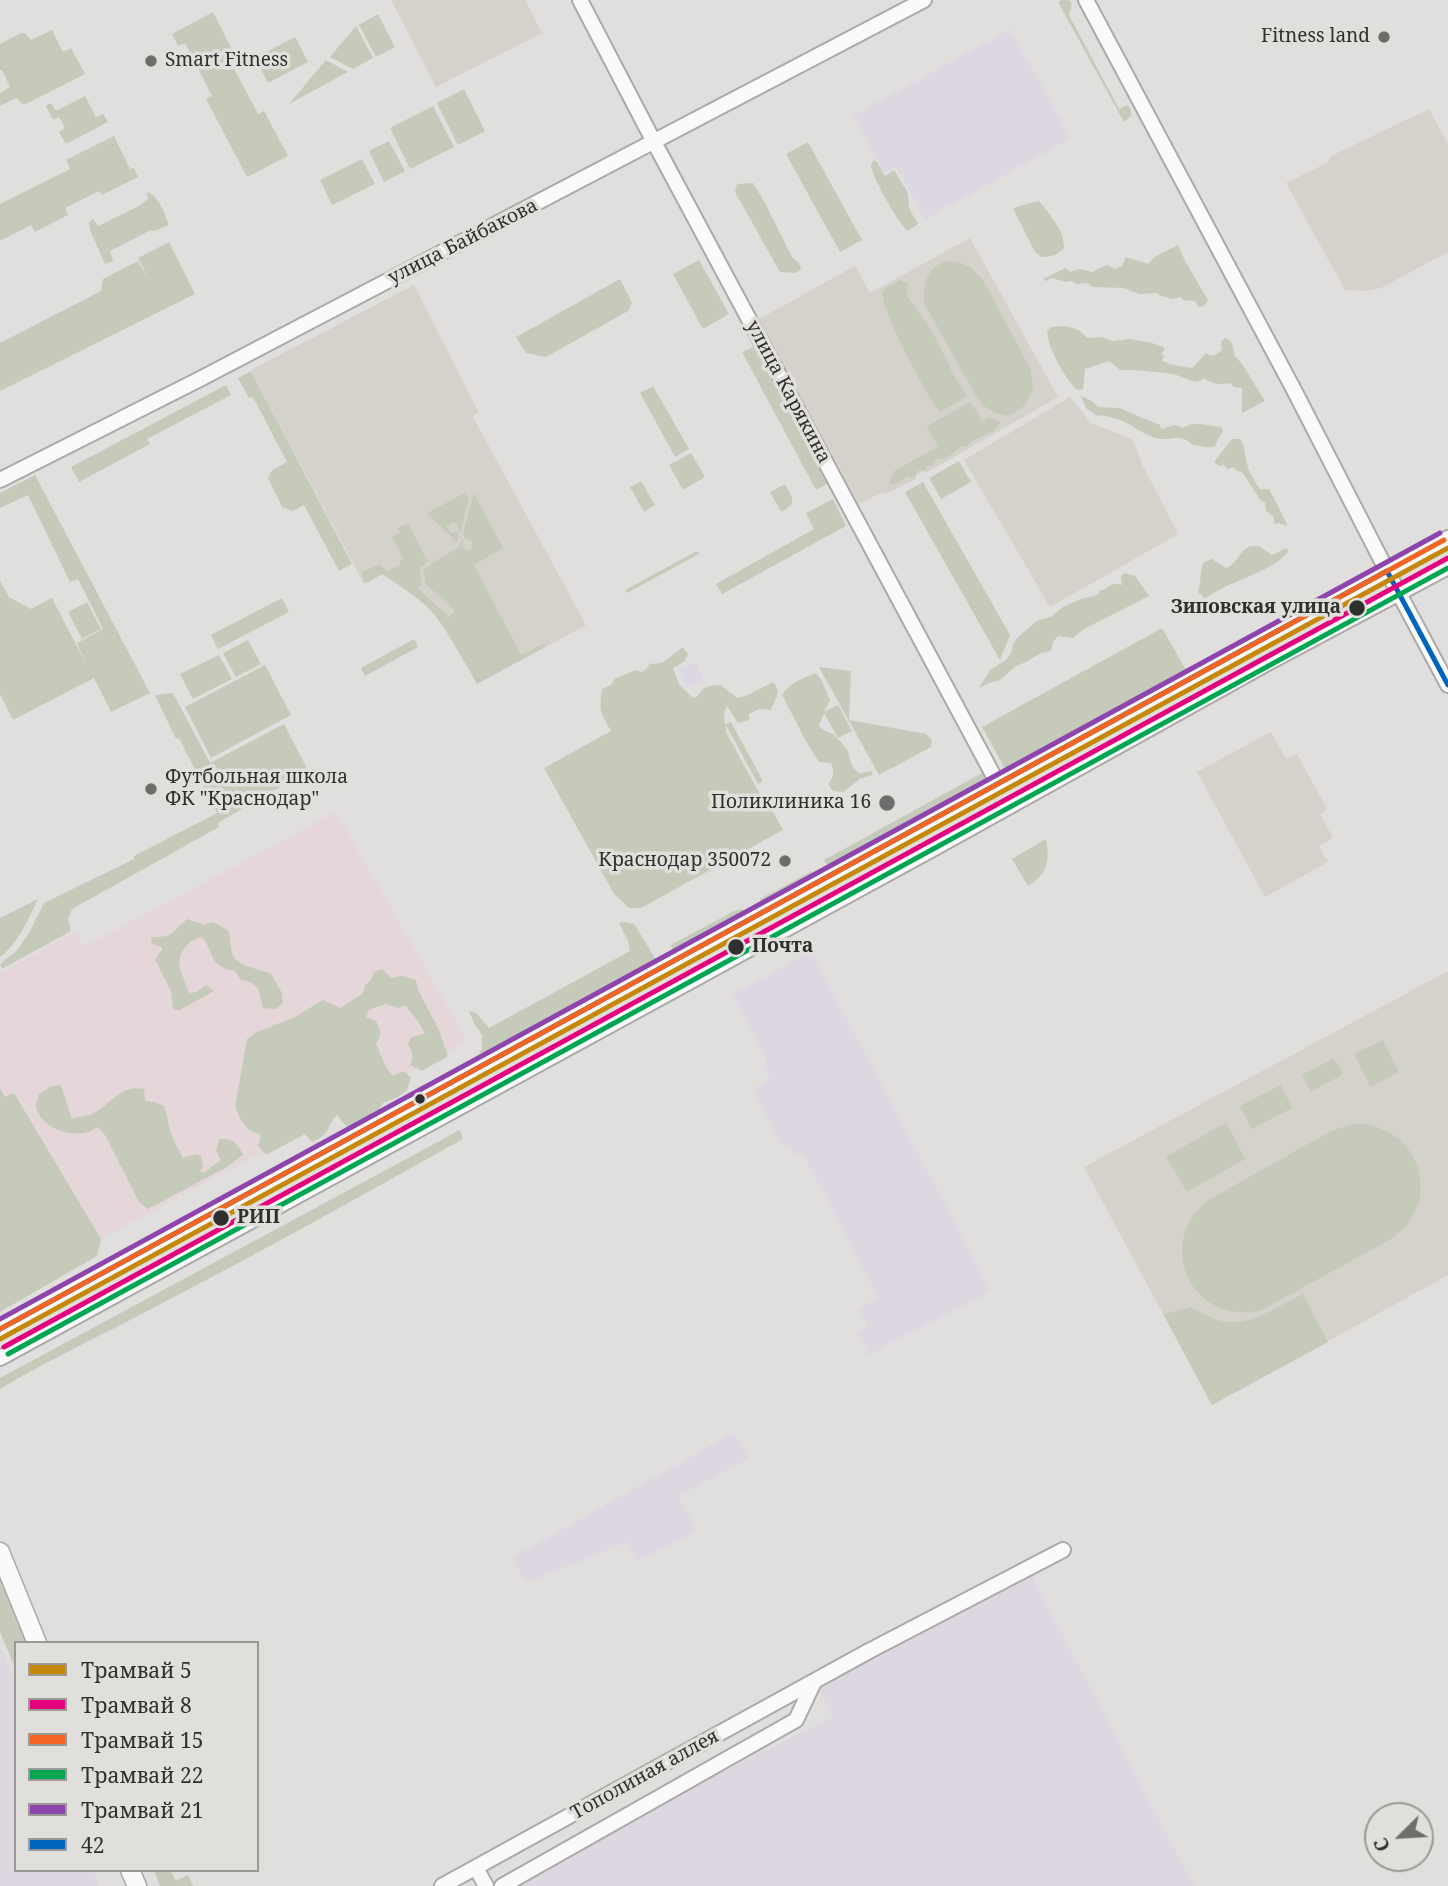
<!DOCTYPE html>
<html>
<head>
<meta charset="utf-8">
<style>
	body { margin:0 }
	#map { position:relative; width:1448px; height:1886px; overflow:hidden; background:#e0dfdd; font-family:"Noto Serif",serif }
	canvas { display:block }
	.legend { position:absolute; left:14px; top:1641px; width:245px; height:231px; box-sizing:border-box; background:#e1dfdc; border:2px solid #9a9996; margin:0; padding:9px 12px; list-style:none; font-size:21px; color:#2f2f2d }
	.legend li { display:flex; align-items:center; gap:14px; height:35px }
	.legend b { width:35px; border:2px solid #9a9996 }
	.north { position:absolute; left:1364px; top:1802px; width:70px; height:70px; box-sizing:border-box; background:#e1dfdc; border:2px solid #9a9996; border-radius:50%; rotate:246deg; font-size:19px; font-weight:700; line-height:28px; text-align:center; color:#2f2f2d }
	.north::after { content:''; display:block; margin:auto; width:24px; height:32px; background:#6d6d6b; clip-path:polygon(50% 0,100% 100%,50% 72%,0 100%) }
</style>
</head>
<body>
<div id="map">
<canvas width="1448" height="1886"></canvas>
<ul class="legend">
<li><b style="height:9px;background:#c5880b"></b>Трамвай 5</li>
<li><b style="height:9px;background:#e5007d"></b>Трамвай 8</li>
<li><b style="height:9px;background:#f26522"></b>Трамвай 15</li>
<li><b style="height:9px;background:#00a651"></b>Трамвай 22</li>
<li><b style="height:9px;background:#8e44ad"></b>Трамвай 21</li>
<li><b style="height:9px;background:#0065bd"></b>42</li>
</ul>
<div class="north">С</div>
</div>
<script>
const context = document.querySelector('canvas').getContext('2d');
context.lineJoin = 'round';
function paint(path, color) {
  context.fillStyle = color;
  context.fill(path, 'evenodd');
}
function trace(path, color, width, dash) {
  context.strokeStyle = color;
  context.lineWidth = width;
  context.lineCap = dash ? 'butt' : 'round';
  context.setLineDash(dash || []);
  context.stroke(path);
}
function write(font, color, halo, rows, align = 'center') {
  context.font = font + ' "Noto Serif",serif';
  context.lineWidth = 7;
  context.setLineDash([]);
  context.textBaseline = 'middle';
  context.strokeStyle = halo;
  context.fillStyle = color;
  for (const [text, x, y, turn = 0] of rows) {
    context.save();
    context.translate(x, y);
    context.rotate((+turn || 0) * Math.PI / 180);
    context.textAlign = isNaN(turn) ? turn : align;
    if (halo) context.strokeText(text, 0, 0);
    context.fillText(text, 0, 0);
    context.restore();
  }
}
paint(new Path2D(`
	M391,0H525L542,33L436,87Z
	M1429,109L1448,144V252L1381,288L1367,291L1345,290L1286,183L1327,163L1331,156Z
	M970,238L1058,397L926,473L924,471L915,476L916,479L886,494L881,493L859,504L759,319L855,266L870,293Z
	M414,285L478,411L473,417L586,625L477,684L444,628L433,612L415,596L382,574L364,584L251,370Z
	M1070,397L1091,423L1133,440L1142,464L1178,534L1050,607L964,460Z
	M1271,732L1286,759L1297,754L1327,809L1320,814L1333,838L1319,846L1328,862L1265,897L1197,772Z
	M1448,971V1275L1212,1405L1084,1167Z`), '#d5d1cb');
paint(new Path2D(`
	M1010,29L1071,138L925,220L896,167L885,173L853,116Z
	M695,662L704,680L687,688L678,670Z
	M811,951L991,1291L869,1355L857,1332L868,1326L859,1308L879,1298L802,1153L796,1156L789,1143L783,1147L753,1089L770,1080L764,1068L766,1057L732,995Z
	M734,1432L749,1459L678,1496L697,1531L637,1561L627,1542L526,1583L512,1558Z
	M1031,1574L1194,1886H516L654,1810V1806L833,1717L817,1684Z
	M0,1645L16,1683V1870H93L99,1886H0Z`), '#ddd7e1');
paint(new Path2D(`
	M336,812L467,1041L101,1239L14,1094L5,1097L0,1088V973L76,932L84,947Z`), '#e4d6d9');
paint(new Path2D(`
	M1062,0H1068L1072,3L1069,15L1119,109L1128,105L1131,111V116L1124,122L1058,2Z
	M213,12L236,57L230,61L258,114L264,111L288,156L247,177L206,99L212,96L185,43L178,46L172,34Z
	M378,14L395,47L376,57L359,25Z
	M356,26L373,58L353,69L330,57Z
	M52,30L63,52L71,48L85,74L26,104H22L16,98L0,106V93L10,87L2,70H0V44L21,33H25L31,40Z
	M295,37L308,62L268,83L255,58Z
	M326,60L348,72L289,104Z
	M464,89L485,131L458,145L437,103Z
	M85,96L96,117L103,114L108,122L66,144L59,132L65,128L59,117L53,120L46,106L51,103L56,111Z
	M433,106L454,147L410,169L390,128Z
	M114,136L130,169L134,168L138,177L102,195L99,191L65,208L68,215L35,232L31,225L0,241V204L70,169L66,160Z
	M389,141L405,171L384,182L369,151Z
	M808,142L862,240L840,252L786,154Z
	M362,159L375,184L332,205L320,180Z
	M874,160L877,162L885,176L894,170L908,193L909,208L918,224L908,231C900,226 870,173 871,165C871,163 873,162 874,160Z
	M753,183L765,203L792,257L799,263L801,269L796,273L780,272L735,192L737,184Z
	M147,192C160,197 164,213 169,225L154,231L151,230L110,251L113,261L105,264L90,230L89,223L93,219L98,226L139,206L148,199Z
	M1039,201C1049,214 1065,231 1064,248C1057,255 1051,257 1041,257L1035,252L1013,209L1019,206Z
	M169,242L195,294L0,391V343L101,291L103,279L138,261L149,280L138,258Z
	M1178,245L1185,261L1208,300L1204,306L1199,307L1195,301L1183,300L1181,297L1173,299L1161,296L1157,293L1140,294L1123,288L1092,287L1088,283L1077,284L1072,281L1065,282L1052,278L1046,281L1043,279L1065,268L1070,272L1080,269L1092,272L1107,265L1115,269L1122,266L1126,257L1148,264L1156,256Z
	M699,260L729,314L703,329L673,274Z
	M946,261L958,262L970,267L983,280L1031,370L1033,388L1025,405L1013,414L1007,416L995,413L984,406L976,396L925,305C921,286 927,268 946,261Z
	M620,279L632,303L628,311L546,357L526,353L516,337Z
	M900,280L908,283L907,296L932,331L950,366L951,371L967,396L940,412C927,396 878,307 883,290Z
	M1066,326L1079,330L1087,338L1101,337L1113,341L1129,339L1152,343L1165,348L1161,355H1164L1162,361L1173,365L1192,368L1206,353C1213,358 1216,355 1222,350L1221,341L1225,338C1233,341 1234,347 1234,355L1242,364L1265,401L1242,413V388L1234,387L1230,383C1220,385 1211,384 1204,378L1198,382L1189,380L1174,374L1135,370H1120L1109,361L1085,369L1083,389L1077,390C1065,378 1048,349 1047,331L1051,327Z
	M753,347L827,484L816,490L742,352Z
	M251,371L352,564L339,571L304,505L293,511L282,507L268,478L272,470L287,462L253,397L249,398L238,378Z
	M226,385L231,395L147,439L150,444L79,482L71,467Z
	M653,386L689,449L675,457L640,393Z
	M1081,396L1092,401L1098,407L1119,408L1160,425L1161,429L1175,425L1183,428C1192,420 1208,426 1221,427L1223,430L1215,446C1207,450 1201,444 1193,445C1177,433 1179,440 1162,439C1149,438 1138,429 1127,423C1119,419 1109,417 1101,415L1097,416L1086,408Z
	M970,402L978,413L982,422L989,417L1001,422L993,431L974,440L965,447H960C954,453 946,460 936,459L933,466L928,465L925,470L917,471L916,475L912,478L908,476C901,481 898,486 889,484L895,470L938,447L927,426Z
	M1232,439H1240C1246,447 1245,458 1248,468C1251,475 1255,482 1260,489H1269L1288,526L1278,523L1275,525L1273,516L1266,511L1265,502L1261,501L1242,472L1237,471L1234,467L1227,469L1224,465L1219,466L1214,462Z
	M691,453L705,477L683,490L669,465Z
	M959,461L971,482L941,499L929,478Z
	M35,475L150,693L111,712L94,678L13,720L0,694V580L9,597L31,609L52,598L86,664L77,643L103,629L78,579L70,582L28,495L0,508V493Z
	M641,481L655,505L644,512L630,487Z
	M923,482L1010,635L1000,660L905,492Z
	M785,484C793,499 798,503 781,512L770,492Z
	M465,493L469,499L460,532C457,527 459,521 451,523L447,527L451,533L457,532L459,537L457,542L427,513Z
	M474,493L503,548L474,565L521,655L544,643L545,647L477,684C464,661 451,635 434,614C420,598 400,586 382,574L366,583L361,573L379,564L387,571L400,565L399,562L403,559L392,537L400,532L398,528L408,523L428,562L420,567L421,586L418,589L449,617L455,611L425,583L424,569L460,546L462,539L464,540L462,546L464,549L469,551L472,548V541L465,538L463,534Z
	M833,499L846,526L722,594L716,584L814,529L806,513Z
	M1251,546H1259L1272,555L1286,548L1289,551C1270,574 1229,580 1205,599L1198,592C1202,580 1199,571 1204,562L1212,559L1226,568C1238,564 1239,550 1251,546Z
	M697,551L699,554L627,593L625,590Z
	M1124,573L1135,576L1149,596L1084,629L1073,638L1058,636L1053,642L1051,651L1041,653L1026,662L1016,666L1000,680L989,683L979,688L990,670L1006,660L1011,653L1013,644L1018,637L1038,620L1051,617L1063,607L1084,598L1098,595L1100,590H1104C1110,584 1114,583 1122,585L1121,576Z
	M282,598L289,612L218,649L211,635Z
	M87,602L101,629L82,639L68,612Z
	M1162,628L1189,675L1008,774L982,727Z
	M414,639L418,647L365,676L361,668Z
	M248,640L261,664L236,677L223,653Z
	M683,647L688,654L684,662L673,668L679,684L693,698L698,696C703,685 711,686 721,685L737,698L746,696L773,682C782,692 775,699 771,710L759,709L749,714V720L738,723L727,706L724,713L725,724L731,722L763,781L758,784L726,725V732L769,811L772,810L783,830L641,908H629L614,894L544,768L611,731C600,711 599,712 602,689L612,684L614,679L635,670L642,672L648,668L649,664L662,663Z
	M219,655L232,679L193,699L180,674Z
	M265,665L291,715L211,758L185,707Z
	M819,667L851,671L849,720L926,734L932,740L931,747L879,775Z
	M816,673L822,681L830,700L824,712L838,705L852,731L838,738L824,713L819,726C824,732 828,731 834,735C838,738 843,745 846,748C851,755 849,764 855,770C860,775 865,772 872,771V775L860,779L843,792L833,791L828,784C834,776 835,772 831,763L819,762L807,743L782,695C789,683 803,678 816,673Z
	M173,693L210,763L284,724L312,778L307,780L299,776L218,823L219,827L72,909L68,919L71,931L2,969L0,964L17,950L29,933L44,903L134,859V856L217,813L180,740L175,737L155,695Z
	M984,772L991,784L831,872L824,860Z
	M1046,839C1050,860 1048,874 1028,886L1012,859Z
	M812,871L809,883L761,909L760,899Z
	M38,899C28,919 19,943 0,957V918Z
	M742,909L749,916L674,954L671,945L734,911Z
	M188,919L204,925L213,922L228,930C231,938 230,945 232,953C234,966 260,969 271,974L282,993L283,1003L276,1009L263,1008L258,988L250,982L241,980L235,971C208,966 216,955 202,937C195,939 192,940 187,945C172,962 183,974 189,993L196,992L206,985L214,991L178,1011L173,1008L171,991L155,959L163,948L151,943L152,937C177,937 169,932 188,919Z
	M626,922L634,924L658,963L482,1058L480,1051L482,1050V1035L475,1025L469,1011L476,1013L489,1028L630,951L628,941L619,923Z
	M382,969L391,978L402,976L416,980L418,990L438,1028L448,1056L422,1071L410,1065C414,1056 413,1053 408,1045L410,1038L425,1033L417,1020L405,1005L399,1008L385,1004L369,1010L366,1017L376,1021L381,1033L376,1044L387,1069L393,1076L403,1071L411,1077L407,1090L398,1097L383,1103L374,1118L354,1131L346,1126L337,1115C324,1128 334,1132 312,1142L305,1134L266,1155L258,1146L261,1135L249,1130L241,1120L235,1107L247,1039L257,1032L295,1017L323,1000L340,1008L362,994L366,984L370,982L374,972Z
	M1383,1040L1399,1072L1371,1087L1354,1054Z
	M1334,1058L1343,1074L1311,1092L1302,1075Z
	M61,1085L72,1119C79,1115 88,1117 94,1113C111,1104 121,1084 144,1089L145,1101L154,1102L164,1106C168,1114 167,1121 170,1130C173,1140 178,1149 183,1158L195,1154L201,1156L203,1167L200,1172H205L221,1160L216,1151L219,1139C232,1137 238,1144 243,1155L225,1168L148,1209L139,1202L105,1135L98,1127C95,1128 91,1131 88,1132C70,1138 38,1127 36,1105C36,1104 39,1095 39,1094L52,1086Z
	M1281,1085L1292,1108L1252,1129L1240,1106Z
	M0,1088L5,1097L14,1093L101,1239L97,1256L0,1312Z
	M1226,1122L1245,1159L1187,1192L1166,1157Z
	M1361,1124C1423,1130 1443,1204 1391,1239L1262,1310C1191,1328 1151,1239 1212,1198L1331,1131L1350,1125Z
	M460,1130L463,1139C361,1196 259,1253 155,1307C103,1335 50,1359 0,1389V1378Z
	M1303,1294L1328,1342L1212,1405L1163,1314L1191,1307C1202,1313 1214,1320 1226,1322C1253,1325 1280,1305 1303,1294Z
	M0,1574L30,1643H16V1670L0,1632Z
	M154,1870H170L176,1881L188,1875L193,1886H160Z`), '#c6caba');
const minor = new Path2D(`
	M580,0L654,142L998,784
	M1086,0L1294,390L1387,571L1448,685
	M0,480L200,379L924,0
	M0,1329L1448,538
	M0,1358L938,846L1268,663L1448,567
	M476,1868L486,1886
	M442,1886L869,1651L1063,1550
	M502,1886L796,1720L814,1682`);
const major = new Path2D(`
	M0,1552L37,1643
	M130,1870L137,1886`);
trace(minor, '#abaaa8', 18);
trace(major, '#abaaa8', 21);
trace(minor, '#fafafa', 14);
trace(major, '#fafafa', 18);
trace(new Path2D(`
	M0,1329L1387,571L1448,685`), '#0065bd', 5);
trace(new Path2D(`
	M0,1339L1448,548`), '#c5880b', 5);
trace(new Path2D(`
	M4,1347L1448,558`), '#e5007d', 5);
trace(new Path2D(`
	M0,1329L1444,540`), '#f26522', 5);
trace(new Path2D(`
	M8,1354L1448,568`), '#00a651', 5);
trace(new Path2D(`
	M0,1319L1440,533`), '#8e44ad', 5);
for (const [x, y, r, color] of [
	[1384,37,7,"#6d6d6b"],
	[151,61,7,"#6d6d6b"],
	[1357,608,9,"#2f2f2d"],
	[151,789,7,"#6d6d6b"],
	[887,803,9,"#6d6d6b"],
	[785,861,7,"#6d6d6b"],
	[736,947,9,"#2f2f2d"],
	[420,1099,6,"#2f2f2d"],
	[221,1218,9,"#2f2f2d"]
]) {
  const dot = new Path2D();
  dot.arc(x, y, r, 0, 2 * Math.PI);
  context.fillStyle = color;
  context.fill(dot);
  trace(dot, '#e1dfdc', 2.5);
}
write('19px', '#2f2f2d', '#e1dfdc', [
	["Fitness land",1370,37],
	["Smart Fitness",165,61,"left"],
	["Футбольная школа",165,778,"left"],
	["ФК \"Краснодар\"",165,800,"left"],
	["Поликлиника 16",871,803],
	["Краснодар 350072",771,861]
], 'right');
write('19px', '#2f2f2d', '#e1dfdc', [
	["улица Байбакова",463,242,-27],
	["улица Карякина",788,392,62],
	["Тополиная аллея",645,1775,-29]
]);
write('bold 19px', '#2f2f2d', '#e1dfdc', [
	["Зиповская улица",1341,608,"right"],
	["Почта",752,947],
	["РИП",237,1218]
], 'left');
</script>
</body>
</html>
